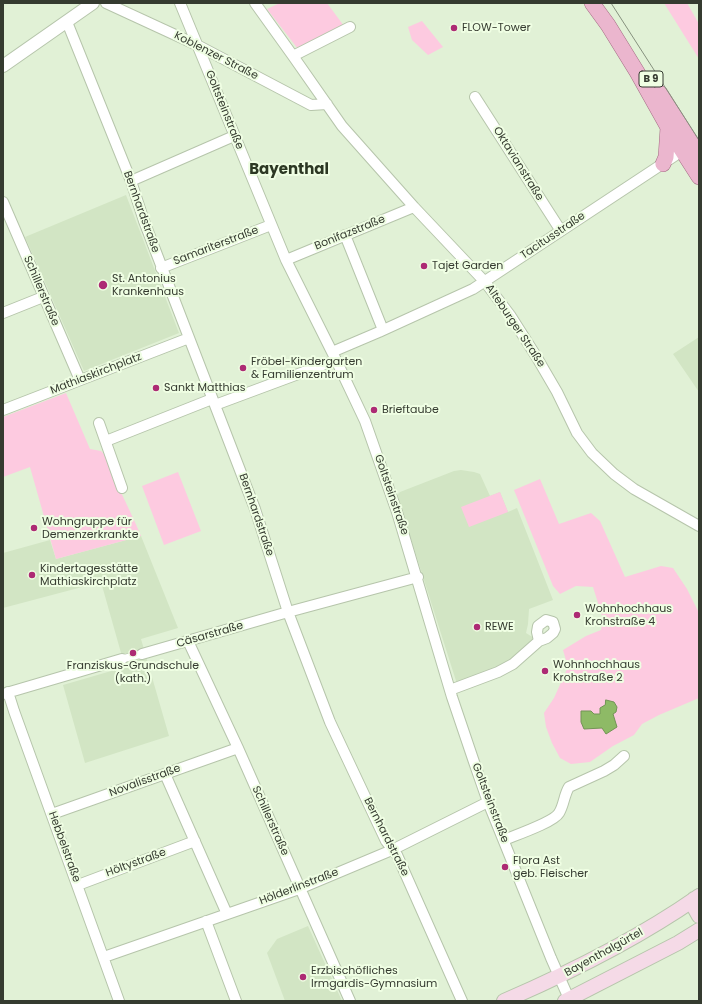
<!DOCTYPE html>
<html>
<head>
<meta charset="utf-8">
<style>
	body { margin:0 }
	#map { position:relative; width:702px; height:1004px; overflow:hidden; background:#e1f1d6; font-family:Poppins,sans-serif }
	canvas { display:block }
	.frame { position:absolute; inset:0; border:4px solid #353b30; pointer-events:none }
</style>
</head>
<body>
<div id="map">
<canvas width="702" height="1004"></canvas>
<div class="frame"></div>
</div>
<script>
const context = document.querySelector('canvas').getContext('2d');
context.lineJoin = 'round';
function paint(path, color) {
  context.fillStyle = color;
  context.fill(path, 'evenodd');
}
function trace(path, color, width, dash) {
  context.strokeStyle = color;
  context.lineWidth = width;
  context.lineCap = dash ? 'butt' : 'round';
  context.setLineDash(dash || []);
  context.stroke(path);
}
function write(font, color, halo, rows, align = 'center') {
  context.font = font + ' Poppins,sans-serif';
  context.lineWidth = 4;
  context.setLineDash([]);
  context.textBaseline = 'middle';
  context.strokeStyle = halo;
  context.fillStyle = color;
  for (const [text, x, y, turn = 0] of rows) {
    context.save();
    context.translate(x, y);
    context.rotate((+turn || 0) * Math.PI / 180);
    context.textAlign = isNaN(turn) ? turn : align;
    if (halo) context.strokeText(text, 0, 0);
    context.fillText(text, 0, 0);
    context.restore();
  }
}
paint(new Path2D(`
	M126,195L179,333L84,371L25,237Z
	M699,337V392L673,354Z
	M461,470L474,472L480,474L490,496L500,492L508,512L517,508L553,600L529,609L528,624L526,633L534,638L528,647L507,664L457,684L397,495L400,492L454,471Z
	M141,536L178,628L141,639L169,736L85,763L63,685L125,667L101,582L3,608V553L50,540L56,559Z
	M308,926L342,1001H285L267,953L277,939Z`), '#d2e5c4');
paint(new Path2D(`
	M280,3H327L344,26L298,49L267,9Z
	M664,3H687L699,24V59Z
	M422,21L443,47L428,55L412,40L408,27Z
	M66,393L90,449L101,451L104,454C115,482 129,507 141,536L56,559L30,467L3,477V417Z
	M178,472L201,531L164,545L142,486Z
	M540,479L559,524L591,513L600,521L625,577L661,566L673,568L687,589L699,613V698L659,715L642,724L634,735L613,746L590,762L571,764L560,758L552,743L546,727L544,713L554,698L568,667L563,650L586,636L601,630L603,619L593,587L576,586L560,594L553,586L514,490Z
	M500,492L508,512L469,527L461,507Z`), '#fdcae0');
const water = new Path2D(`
	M606,700L614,702L617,707L616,712L613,714L617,727L606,734L602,728L584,729L581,722V711H591L594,714H600V708L605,705Z`);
paint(water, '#8eba66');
trace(water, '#739456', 1);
const pedestrian = new Path2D(`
	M122,659L142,654`);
const minor = new Path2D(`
	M106,3L197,45L311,105L327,104
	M180,3L286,260L338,364L365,421L397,512L452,697L474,762L488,802L551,958L570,1001
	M255,3L293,56L342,126L414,207L485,282L510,315L536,356L557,392L577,433L592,453L614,474L634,489L699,526
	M67,22L131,181L144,221L255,509L288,612L330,722L386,841L397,855L462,1001
	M293,56L350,27
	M475,97L561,231
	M131,181L234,136
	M3,202L80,380
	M345,235L383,330
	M286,260L414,207
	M161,268L271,225
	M3,313L43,297
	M332,352L379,332L473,289L682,151
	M215,405L336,360
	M3,410L189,338
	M99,423L122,488
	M106,441L212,399
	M188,641L238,748L350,1001
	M142,654L288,612L418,577
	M450,690L498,672L513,664L539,641L547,638L553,633L555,629L553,622L546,620L538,626L537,632L539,641
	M8,692L14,711L119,1001
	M3,694L122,659
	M165,774L227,914
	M52,814L238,748
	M504,840C516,835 554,822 559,813C564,805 564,795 569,787L604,771L614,765L624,756
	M78,885L195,841
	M206,921L236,1001
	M104,957L299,889L392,850L488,802`);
const tertiary = new Path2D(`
	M3,66L93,3`);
const secondary = new Path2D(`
	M694,899V907L699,916
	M504,1001C571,972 639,938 699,896
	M565,1001L678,943L699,930`);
const primary = new Path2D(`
	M592,3L608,25L637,72L674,138L699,177
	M660,93L699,155
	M663,164L666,157L668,127`);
trace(pedestrian, '#b6c5ab', 8);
trace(minor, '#b6c5ab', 12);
trace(tertiary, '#b6c5ab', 14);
trace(secondary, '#b6c5ab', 16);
trace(primary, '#a26b82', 16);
trace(pedestrian, '#fff', 7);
trace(minor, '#fff', 10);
trace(tertiary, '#fff', 12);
trace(secondary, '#f5dae7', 14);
trace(primary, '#ebb6ce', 15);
trace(new Path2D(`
	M611,3L699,140`), '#86917e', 1);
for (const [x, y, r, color] of [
	[454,28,4,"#ad2a74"],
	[424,266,4,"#ad2a74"],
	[103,285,5,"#ad2a74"],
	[243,368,4,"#ad2a74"],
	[156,388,4,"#ad2a74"],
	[374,410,4,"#ad2a74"],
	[34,528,4,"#ad2a74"],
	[32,575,4,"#ad2a74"],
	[577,615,4,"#ad2a74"],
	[477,627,4,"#ad2a74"],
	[133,653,4,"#ad2a74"],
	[545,671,4,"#ad2a74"],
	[505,867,4,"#ad2a74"],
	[303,977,4,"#ad2a74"]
]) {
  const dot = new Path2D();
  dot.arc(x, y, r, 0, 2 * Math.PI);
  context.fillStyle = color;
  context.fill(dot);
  trace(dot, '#effee3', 1.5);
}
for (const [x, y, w] of [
	[651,79,24]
]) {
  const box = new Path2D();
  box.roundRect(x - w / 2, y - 8, w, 16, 3);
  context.fillStyle = '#effee3';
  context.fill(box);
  trace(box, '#353b30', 1);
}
write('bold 10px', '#353b30', null, [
	["B 9",651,79]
]);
write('11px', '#353b30', '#effee3', [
	["FLOW-Tower",462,28],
	["Tajet Garden",432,266],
	["St. Antonius",112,279],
	["Krankenhaus",112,292],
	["Fröbel-Kindergarten",251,362],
	["& Familienzentrum",251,375],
	["Sankt Matthias",164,388],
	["Brieftaube",382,410],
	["Wohngruppe für",42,522],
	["Demenzerkrankte",42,535],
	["Kindertagesstätte",40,569],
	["Mathiaskirchplatz",40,582],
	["Wohnhochhaus",585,609],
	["Krohstraße 4",585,622],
	["REWE",485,627],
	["Wohnhochhaus",553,665],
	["Krohstraße 2",553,678],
	["Franziskus-Grundschule",133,666,"center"],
	["(kath.)",133,679,"center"],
	["Flora Ast",513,861],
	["geb. Fleischer",513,874],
	["Erzbischöfliches",311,971],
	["Irmgardis-Gymnasium",311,984]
], 'left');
write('11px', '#353b30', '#effee3', [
	["Koblenzer Straße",216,56,27],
	["Goltsteinstraße",224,110,68],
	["Oktavianstraße",518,164,58],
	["Bernhardstraße",141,212,70],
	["Bonifazstraße",350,233,-22],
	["Tacitusstraße",553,236,-34],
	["Samariterstraße",216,246,-21],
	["Schillerstraße",41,291,67],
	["Alteburger Straße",515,326,56],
	["Mathiaskirchplatz",96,374,-21],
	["Goltsteinstraße",391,495,71],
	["Bernhardstraße",256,515,71],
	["Cäsarstraße",210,635,-16],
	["Novalisstraße",145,781,-20],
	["Goltsteinstraße",490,803,69],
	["Schillerstraße",270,821,66],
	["Bernhardstraße",386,837,63],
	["Hebbelstraße",64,847,70],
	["Höltystraße",136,863,-20],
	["Hölderlinstraße",299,887,-21],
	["Bayenthalgürtel",604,953,-29]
]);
write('bold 15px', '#2c3823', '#effee3', [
	["Bayenthal",289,170]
]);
</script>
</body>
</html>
